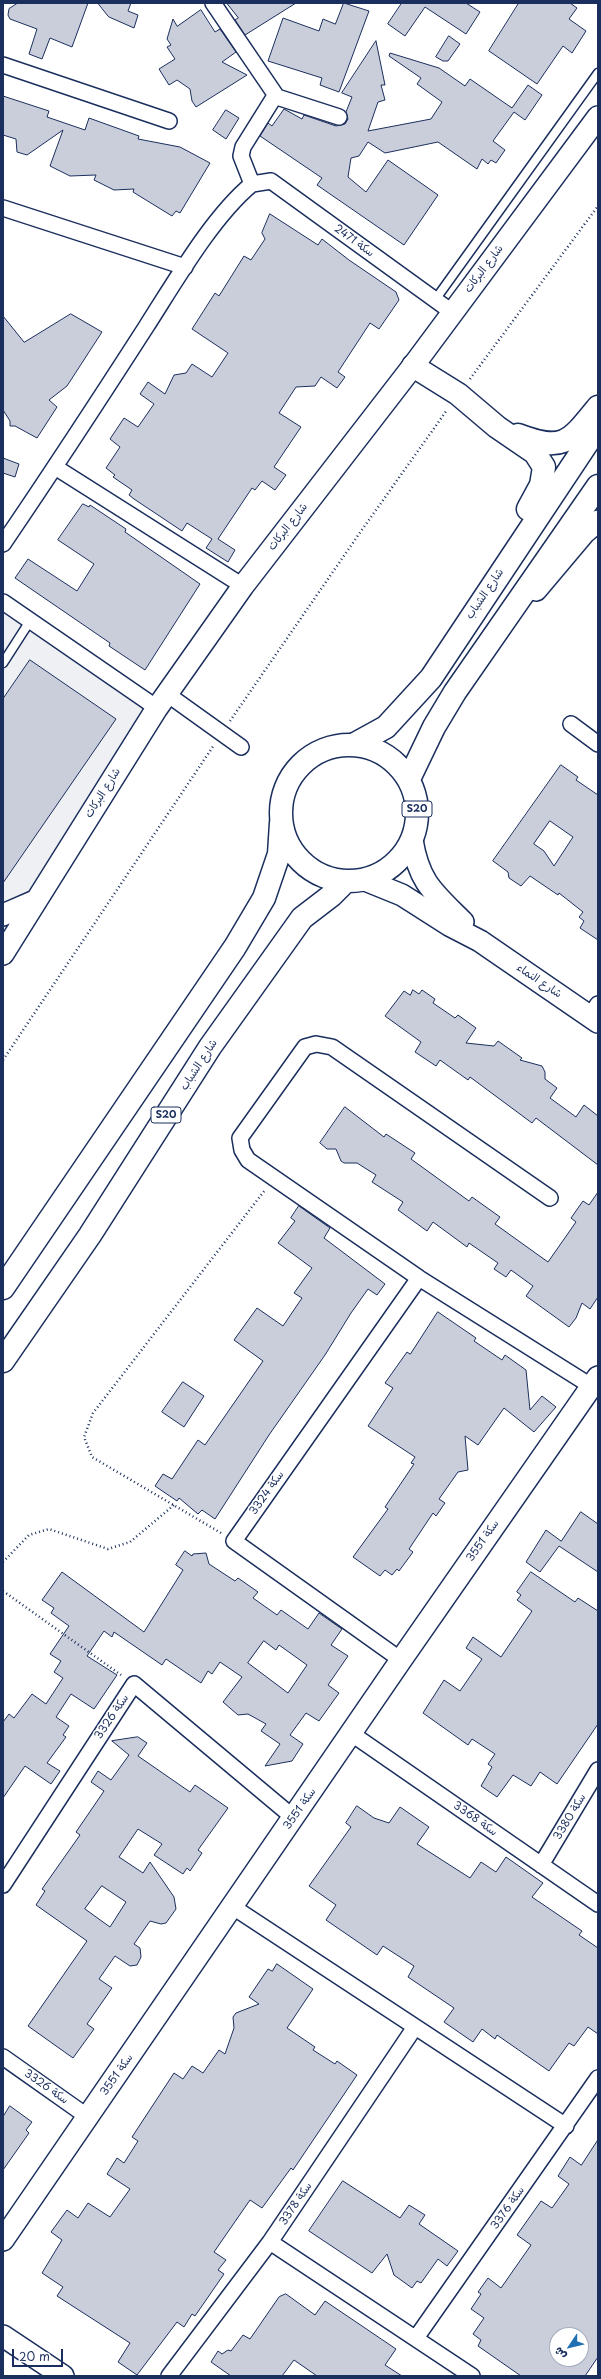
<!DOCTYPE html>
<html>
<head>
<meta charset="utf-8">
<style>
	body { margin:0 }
	#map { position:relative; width:601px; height:2379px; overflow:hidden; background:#fff; font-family:"Playpen Sans","Playpen Sans Arabic",sans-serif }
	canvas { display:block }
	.frame { position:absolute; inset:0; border:4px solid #1b2f5e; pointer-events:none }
	.north { position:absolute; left:549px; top:2327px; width:40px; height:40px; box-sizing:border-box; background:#fff; border:1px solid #a4acbf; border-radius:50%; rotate:235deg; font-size:11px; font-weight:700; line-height:16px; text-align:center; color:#1b2f5e }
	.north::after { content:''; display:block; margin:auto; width:14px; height:18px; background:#1f6fb2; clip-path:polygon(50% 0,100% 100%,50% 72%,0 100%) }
	.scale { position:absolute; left:12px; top:2349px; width:51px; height:18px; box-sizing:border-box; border:2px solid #1b2f5e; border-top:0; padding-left:5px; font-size:12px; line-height:14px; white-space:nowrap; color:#1b2f5e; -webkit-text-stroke:3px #fff; paint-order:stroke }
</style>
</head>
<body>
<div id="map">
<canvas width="601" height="2379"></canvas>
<div class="frame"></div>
<div class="north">ش</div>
<div class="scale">20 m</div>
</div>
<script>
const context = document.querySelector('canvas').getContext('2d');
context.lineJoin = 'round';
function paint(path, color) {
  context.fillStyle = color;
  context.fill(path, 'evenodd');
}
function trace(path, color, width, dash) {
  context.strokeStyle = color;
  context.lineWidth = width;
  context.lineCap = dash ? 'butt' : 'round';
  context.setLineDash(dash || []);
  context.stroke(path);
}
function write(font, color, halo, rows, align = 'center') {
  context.font = font + ' "Playpen Sans","Playpen Sans Arabic",sans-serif';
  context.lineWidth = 3;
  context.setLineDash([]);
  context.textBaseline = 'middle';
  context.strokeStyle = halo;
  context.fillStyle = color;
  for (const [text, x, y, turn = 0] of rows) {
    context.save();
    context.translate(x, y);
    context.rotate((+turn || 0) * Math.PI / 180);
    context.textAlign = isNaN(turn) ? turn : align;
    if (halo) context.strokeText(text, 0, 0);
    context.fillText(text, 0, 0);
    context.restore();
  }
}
paint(new Path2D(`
	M3,602L157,708L3,956Z`), '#eff0f4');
const building = new Path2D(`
	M18,3H88L72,47L50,38L42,59L29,54L37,29L10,19L8,15L9,9Z
	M98,3H131L128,11L138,15L134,28L109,17Z
	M227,3H296L245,35L235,20L238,18Z
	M344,3L369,11L339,92L320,85L322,78L268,61L283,18L319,31L323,19L335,24Z
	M402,3H466L480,12L466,34L425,7L405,36L388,24Z
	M519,3H570L577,8L569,19L586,31L572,53L563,46L537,84L489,51Z
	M201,10L215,32L220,29L236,52L222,62L247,75L196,107L192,101L190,89L177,80L169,85L159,69L175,59L167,47L171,45L167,39L173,19L177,26Z
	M449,36L460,44L448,61H443L436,57Z
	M376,41L385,85H381L385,100L378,102L368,131L431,119L442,102L417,84L421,78L389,56L390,53L439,68L465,86L470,79L512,108L528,85L542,95L525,120L514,112L493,141L505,150L496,163L491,160L488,164L482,159L477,169L438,142L385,153L368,142L359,156L351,158L348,177L366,192L388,160L438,195L404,245L317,185L322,178L260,136L268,123L272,126L284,109L302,119L304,115L336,126L345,124L348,119L346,112L352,97L342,93Z
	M3,96L49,111L47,117L85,130L89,118L139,136L138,139L180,147L210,163L180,213L176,211L172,216L133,192L134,189L114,190L94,180L96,175L70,176L50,166L63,130L27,155L17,152L16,139L3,135Z
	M226,110L239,118L226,139L213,130Z
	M270,214L318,245L322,239L349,260L396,292L399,300L379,329L370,323L338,372L345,377L337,388L321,377L315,386L296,387L279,413L301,427L274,467L286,475L275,490L262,481L255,490L252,488L218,539L235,550L228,562L206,548L212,539L187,523L182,531L134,499L129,495L132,490L113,477L115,475L106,468L120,447L110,439L124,418L138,427L154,404L140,394L148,382L165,394L174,375L186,373L192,364L212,377L228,353L192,329L215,293L219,296L244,256L251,260L265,239L262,233Z
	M71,314L102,332L67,386L49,400L57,407L37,438L15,426H10V421L3,410V316L24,342Z
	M3,458L19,464L15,477L3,473Z
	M83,504L89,507L90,505L126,529L125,532L200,584L145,670L109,646L110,643L15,578L28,559L77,591L94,564L58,540Z
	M30,660L116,719L3,883V699Z
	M561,765L578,777L576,780L598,795V940L580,928L584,921L579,917L583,912L559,893L558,895L530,876L521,886L509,878L508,872L493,861ZM550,821L573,837L554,866L544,851L534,844Z
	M413,990L419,994L422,990L435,999L433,1003L455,1018L458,1015L476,1028L466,1043L494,1046L498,1041L522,1058L520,1060L542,1066L545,1072V1079L557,1088L550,1098L576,1117L584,1105L598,1116V1165L536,1118L532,1123L470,1077L468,1080L440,1060L436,1066L415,1052L421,1042L385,1016L404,991L410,995Z
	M345,1107L384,1137L386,1134L415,1153L411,1159L469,1201L472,1197L500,1217L495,1224L548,1262L576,1222L571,1218L583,1201L589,1205L598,1192V1297L590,1309L582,1303L576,1318L569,1327L526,1296L533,1286L511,1270L506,1277L494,1269L498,1263L469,1243L467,1247L433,1222L427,1231L398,1210L403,1202L372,1182L376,1175L357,1163H344L341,1161L336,1149H327L320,1143Z
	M299,1206L330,1228L324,1238L385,1284L377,1295L368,1289L351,1313L325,1355L269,1435L215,1519L202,1510L198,1514L179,1498L177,1501L155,1486L163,1474L172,1479L198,1440L205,1445L263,1361L234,1340L257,1308L283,1326L302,1298L294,1293L312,1268L278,1243L295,1221L291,1218Z
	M438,1312L476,1338L474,1341L502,1360L505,1355L526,1370L530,1410L542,1396L556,1407L534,1432L504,1408L478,1445L465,1436L468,1470L458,1472L439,1499L445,1503L436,1516L433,1513L409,1549L413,1552L399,1571L397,1569L392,1575L385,1570L380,1576L353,1557L388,1509L385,1507L414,1464L411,1463L415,1457L368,1426L393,1388L385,1383L407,1352L410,1354Z
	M183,1382L204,1396L184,1427L162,1412Z
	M581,1512L598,1524V1572L559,1546L540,1572L526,1562L546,1530L561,1541Z
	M185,1551L192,1556L193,1554L206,1553L209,1564L235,1581L238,1578L258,1592L253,1598L277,1615L281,1610L308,1629L319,1613L342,1629L331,1645L348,1656L328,1685L339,1693L319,1721L306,1713L290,1735L303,1744L292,1761L265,1766L280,1744L261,1731L266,1724L248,1714L238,1715L223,1702L242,1677L220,1662L212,1674L208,1671L201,1683L166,1659L162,1665L114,1632L112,1637L104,1631L87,1656L117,1675L94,1709L71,1694L56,1717L69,1726L63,1735L66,1737L47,1763L60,1771L51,1784L25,1766L3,1798V1722L9,1714L14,1718L32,1694L46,1704L63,1678L54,1672L61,1661L50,1654L69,1626L51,1613L54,1608L42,1600L62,1572L144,1632L183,1570L176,1565ZM264,1641L276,1650L279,1645L307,1665L288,1693L248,1663Z
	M531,1572L575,1602L578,1598L598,1611V1724L557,1784L540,1772L531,1786L513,1775L497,1797L481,1786L492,1767L488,1764L495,1754L472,1739L468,1745L423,1713L444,1680L460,1691L482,1659L466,1648L473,1637L501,1657L532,1611L517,1600L521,1595L517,1592Z
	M138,1737L147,1743L138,1756L190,1792L195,1785L228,1808L198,1850L202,1853L190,1871L187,1868L183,1874L154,1855L162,1844L138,1829L119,1857L143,1873L150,1862L174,1897L176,1909L166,1923L161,1924L150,1921L134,1944L140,1948L141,1957L137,1965L130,1966L115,1956L99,1979L112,1988L87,2024L94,2029L73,2058L28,2026L87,1941L36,1905L45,1891L42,1889L80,1835L76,1832L104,1791L91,1782L98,1771L111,1780L129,1755L112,1741ZM102,1886L126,1902L110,1927L85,1909Z
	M357,1806L374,1818L389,1823L400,1807L429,1827L417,1844L470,1878L481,1862L496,1872L506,1857L543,1883L532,1897L582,1931L579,1935L598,1948V2034L588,2027L574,2046L569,2043L549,2071L497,2035L495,2039L482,2029L473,2042L444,2022L454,2008L408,1977L414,1966L383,1946L377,1955L326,1920L336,1905L309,1886L351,1827L346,1823Z
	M277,1964L313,1989L287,2028L315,2047L313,2050L335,2064L337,2061L357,2075L293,2170L291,2168L262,2208L250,2200L214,2252L226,2260L218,2270L224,2274L195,2316L192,2314L184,2327L177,2322L137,2375L118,2362L130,2343L57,2296L63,2287L42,2273L62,2240L51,2232L67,2210L78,2218L88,2203L110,2217L130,2189L107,2174L117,2158L124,2163L138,2141L132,2137L174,2073L183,2079L192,2066L203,2073L219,2050L225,2054L234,2028L233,2017L236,2013L259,2004L249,1997L268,1969L272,1971Z
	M10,2106L32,2122L26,2130L29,2133L3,2170V2117Z
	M598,2140V2357L585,2376H521L478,2346L481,2340L473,2334L484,2318L471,2309L481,2294L478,2292L488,2278L501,2288L531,2245L517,2235L541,2201L552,2208L569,2184L558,2176L570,2157L581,2165ZM557,2335H581V2359H557Z
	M343,2181L400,2218L409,2205L425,2215L419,2224L458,2251L447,2266L438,2259L421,2283L417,2281L412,2288L394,2275L387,2254L372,2273L309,2231Z
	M286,2294L315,2315L325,2301L396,2349L385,2365L402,2376H317L294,2360L282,2376H231L211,2362L218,2351L222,2354L228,2350L231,2351L243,2335L250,2339L279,2297Z`);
paint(building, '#caceda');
trace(building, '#1b2f5e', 1);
const lane = new Path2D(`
	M435,300L598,73
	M3,663L30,621`);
const street = new Path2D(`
	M213,3L277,97
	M3,65L169,121
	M252,184L271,181L452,312
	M252,184L241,156L243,147L273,99L277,97L339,117
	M3,208L185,267
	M55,467L243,586
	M3,544C52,472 99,400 146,327C175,282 212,217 252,184
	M3,602L157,708
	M167,694L241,747
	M571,724L598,744
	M590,1016L598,1004
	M550,1198L332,1047L316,1044L305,1047L240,1138L242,1150L248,1160L419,1278L591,1386
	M401,1660L234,1541L419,1278
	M352,1734L598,1904
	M541,1865L598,1770
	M3,1885L134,1684L294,1818
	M233,1907L566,2126
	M3,2057L88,2117
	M270,2242L472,2376
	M416,2338L598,2078
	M169,2376L270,2242L415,2027`);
const secondary = new Path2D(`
	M536,590L584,533L598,521
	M412,840C419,883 434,893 463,922
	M365,880L402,895L449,925L480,941L598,1022
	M3,915L35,901
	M3,954L157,708L243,586L413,366L598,117
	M3,2240L401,1660L598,1377
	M3,2336L63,2376`);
const primary = new Path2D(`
	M413,366L458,394L497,427L535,453L544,467L541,485L528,509
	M518,435C563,452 569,443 598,407
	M355,744L386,727L431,678L598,427
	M281 813a68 68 0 1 1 136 0a68 68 0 1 1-136 0Z
	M409,779L434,727L455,692L598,486
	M3,1288L235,947L264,898L279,854L281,823
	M3,1361L90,1235L210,1047L302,918L332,895L345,882`);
trace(lane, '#1b2f5e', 11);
trace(street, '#1b2f5e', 18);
trace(secondary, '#1b2f5e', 24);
trace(primary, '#1b2f5e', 25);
trace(new Path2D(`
	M470,379L598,206
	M230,721L359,534L447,410
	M3,1060L214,745
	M221,1533L92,1457L84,1437L93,1413L265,1190
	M3,1562L29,1535L49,1529L108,1549L130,1542L174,1505
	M3,1591L121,1675`), '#1b2f5e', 2.5, [1, 3]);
trace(lane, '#fff', 8);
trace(street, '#fff', 15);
trace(secondary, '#fff', 21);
trace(primary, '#fff', 22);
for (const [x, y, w] of [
	[417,809,30],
	[166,1115,30]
]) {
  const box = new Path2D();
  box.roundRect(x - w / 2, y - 8, w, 16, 3);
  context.fillStyle = '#fff';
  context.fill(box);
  trace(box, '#1b2f5e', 1);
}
write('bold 10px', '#1b2f5e', null, [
	["S20",417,809],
	["S20",166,1115]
]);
write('11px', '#1b2f5e', '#fff', [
	["سكة 2471",354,241,36],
	["شارع البركات",484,269,-53],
	["شارع البركات",288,527,-52],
	["شارع الشباب",485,594,-56],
	["شارع البركات",103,793,-58],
	["شارع النماء",539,981,34],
	["شارع الشباب",199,1065,-57],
	["سكة 3324",267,1493,-55],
	["سكة 3551",483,1541,-55],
	["سكة 3326",112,1717,-56],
	["سكة 3551",300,1809,-55],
	["سكة 3380",570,1817,-59],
	["سكة 3368",475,1819,35],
	["سكة 3551",117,2075,-55],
	["سكة 3326",46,2087,35],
	["سكة 3378",296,2204,-56],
	["سكة 3376",508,2208,-55]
]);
</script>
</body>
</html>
